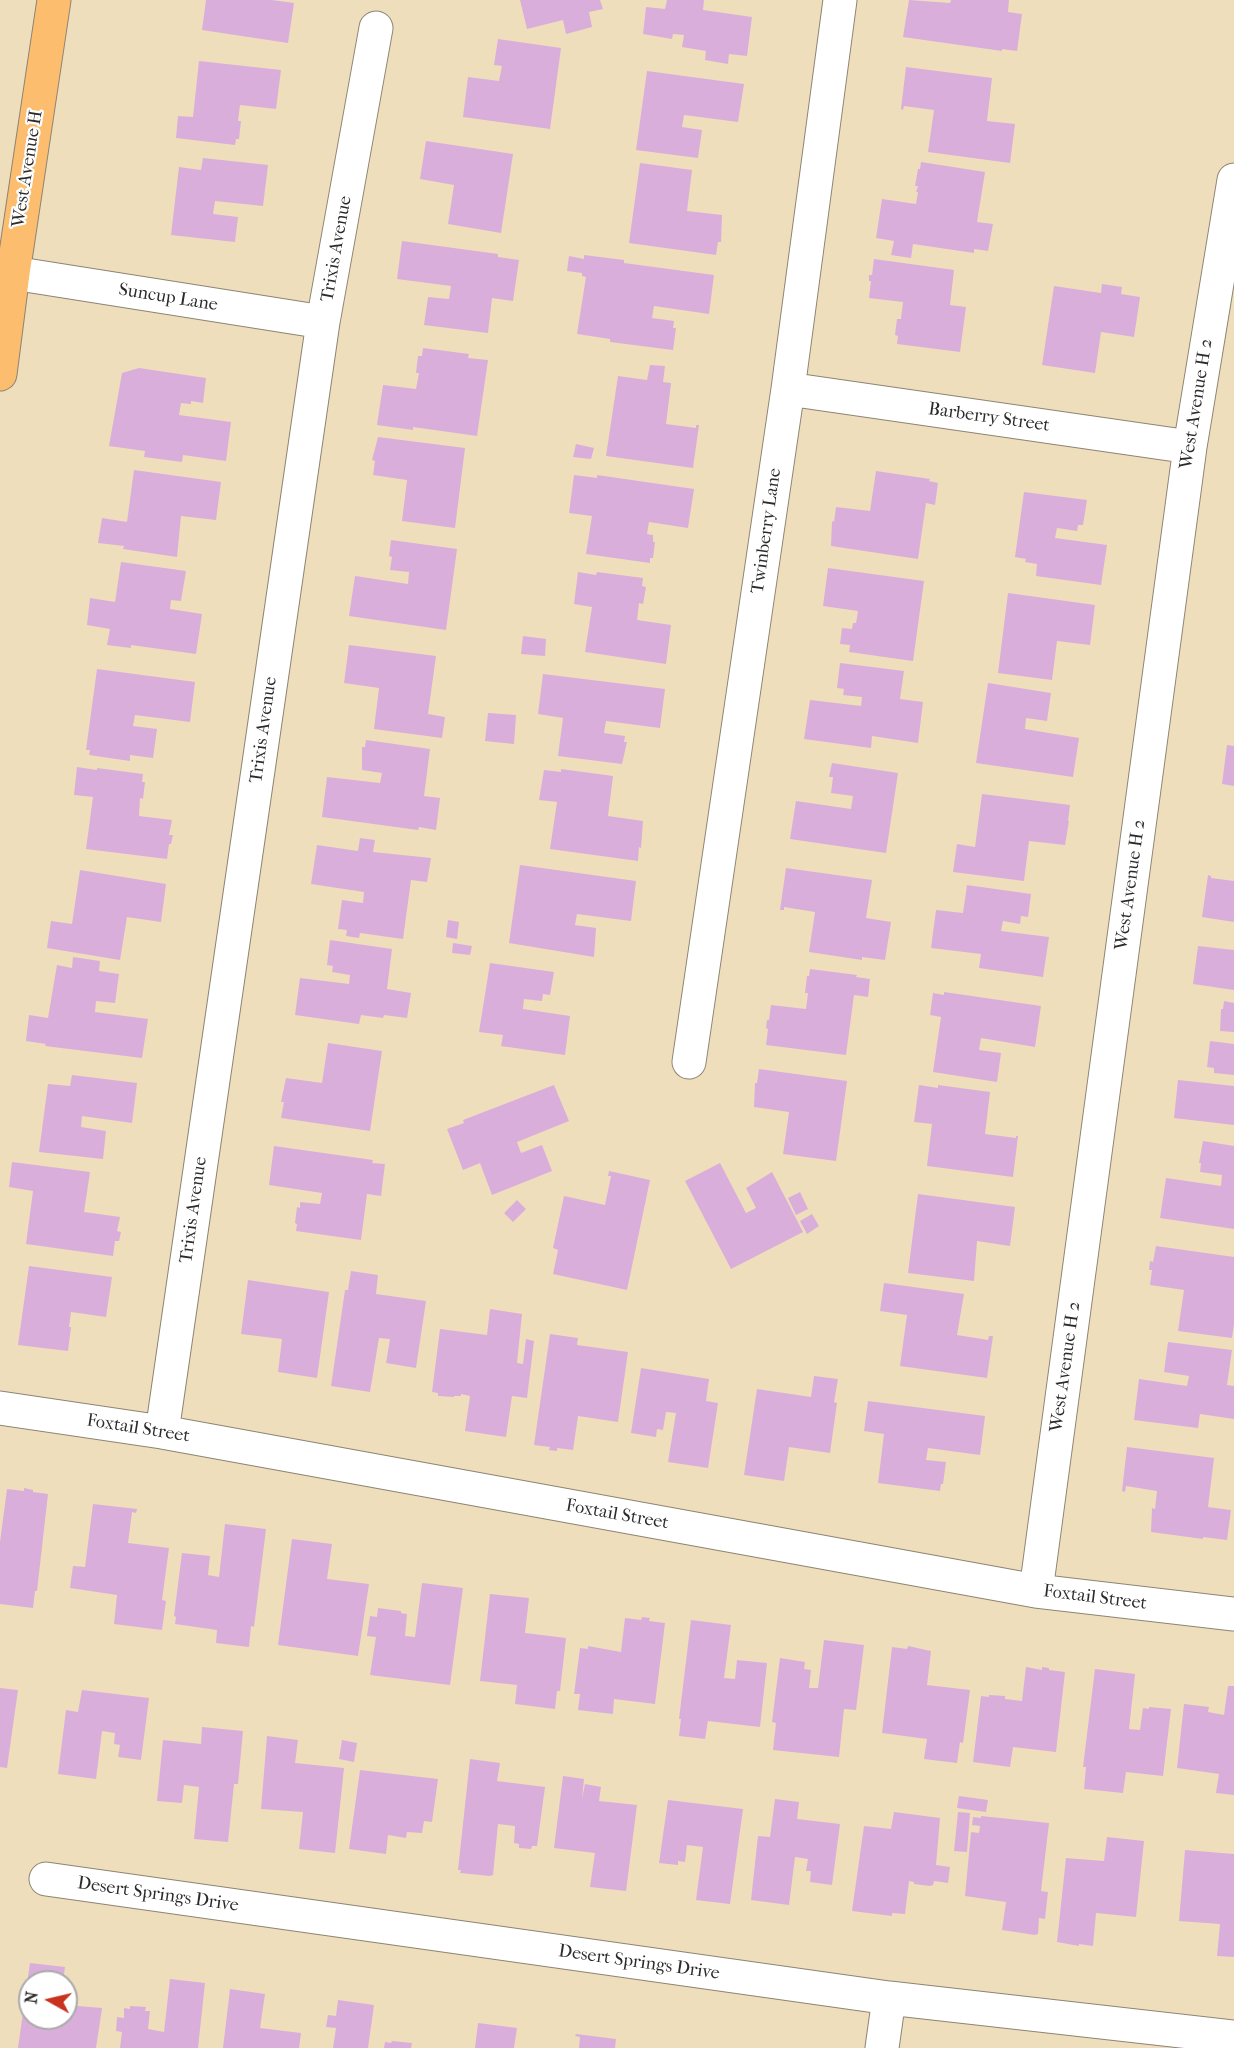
<!DOCTYPE html>
<html>
<head>
<meta charset="utf-8">
<style>
	body { margin:0 }
	#map { position:relative; width:1234px; height:2048px; overflow:hidden; background:#efdebc; font-family:"IM FELL French Canon",serif }
	canvas { display:block }
	.north { position:absolute; left:18px; top:1970px; width:60px; height:60px; box-sizing:border-box; background:#fff; border:2px solid #aaa; border-radius:50%; rotate:278deg; font-size:16px; font-weight:700; line-height:24px; text-align:center; color:#2b2b2b }
	.north::after { content:''; display:block; margin:auto; width:21px; height:27px; background:#c8321e; clip-path:polygon(50% 0,100% 100%,50% 72%,0 100%) }
</style>
</head>
<body>
<div id="map">
<canvas width="1234" height="2048"></canvas>
<div class="north">N</div>
</div>
<script>
const context = document.querySelector('canvas').getContext('2d');
context.lineJoin = 'round';
function paint(path, color) {
  context.fillStyle = color;
  context.fill(path, 'evenodd');
}
function trace(path, color, width, dash) {
  context.strokeStyle = color;
  context.lineWidth = width;
  context.lineCap = dash ? 'butt' : 'round';
  context.setLineDash(dash || []);
  context.stroke(path);
}
function write(font, color, halo, rows, align = 'center') {
  context.font = font + ' "IM FELL French Canon",serif';
  context.lineWidth = 4.5;
  context.setLineDash([]);
  context.textBaseline = 'middle';
  context.strokeStyle = halo;
  context.fillStyle = color;
  for (const [text, x, y, turn = 0] of rows) {
    context.save();
    context.translate(x, y);
    context.rotate((+turn || 0) * Math.PI / 180);
    context.textAlign = isNaN(turn) ? turn : align;
    if (halo) context.strokeText(text, 0, 0);
    context.fillText(text, 0, 0);
    context.restore();
  }
}
paint(new Path2D(`
	M206,0H272L294,3L288,43L202,30Z
	M520,0H600L603,9L589,12L592,27L566,34L563,20L527,29Z
	M667,0H704L703,10L752,17L747,56L729,54L728,64L705,60L706,51L682,47L684,35L673,34L672,39L643,34L646,7L665,9Z
	M909,0L950,3L951,0H1009L1008,12L1022,14L1017,51L1002,49V51L903,37Z
	M498,39L561,48L550,129L463,117L468,77L499,81L502,66L494,65Z
	M199,61L281,70L276,109L240,105L238,121H241L239,139H236L235,145L176,138L178,116L193,117Z
	M906,67L992,78L987,121L1015,124L1010,163L928,152L934,110L904,106L903,110L901,109Z
	M647,71L744,84L738,122L684,115L682,127L702,130L698,158L636,150Z
	M426,141L513,154L501,233L448,224L454,185L420,179Z
	M203,158L268,165L263,206L215,201L213,214L238,217L235,242L171,235L179,167L201,170Z
	M921,162L985,172L977,222L993,224L988,251L974,249V253L913,244L911,258L891,255L894,241L876,238L882,199L916,204L918,192H916L918,186H915L918,169H920Z
	M640,163L692,170L687,211L722,215L721,242H718L716,255L629,243Z
	M402,241L498,254V257L519,260L513,301L492,298L488,333L424,325L428,297L449,299L451,286L397,279Z
	M584,255L624,260V263L714,275L709,314L654,306L652,318L674,321L673,328H676L673,350L610,342V339L577,334L586,277L582,276V273L567,271L569,256L584,259Z
	M874,259L954,270L950,305L966,307L960,352L897,344L898,336L895,335L897,319H901L903,302L869,298L871,281H869V275H872Z
	M1102,284L1122,287L1121,294L1140,297L1134,337L1101,332L1095,373L1042,365L1054,286L1101,293Z
	M423,348L469,354L468,358L488,360L477,436L413,427V430L377,425L383,385L416,389L419,373H416L418,356H422Z
	M650,365L665,366L663,382L671,383L666,424L696,428V425H699L693,468L606,456L618,376L647,380Z
	M139,368L206,378L203,403L191,401V404L181,403L179,415L231,422L226,461L183,455L182,462L144,457L145,451L109,446L122,373Z
	M378,437L465,448L455,528L402,521L407,480L373,475L375,461L372,460Z
	M576,444L594,448L591,459L573,457Z
	M134,470L221,482L216,520L181,516L177,557L123,549L124,546L98,543L102,518L127,522Z
	M876,471L930,479L929,481L938,483L935,505L926,503L918,559L831,546L832,521L834,522L836,507L870,511Z
	M574,475L597,478V475L694,489L688,528L649,522L647,534L653,535V542H655L653,558H650V563L586,554L592,516L569,513Z
	M1024,492L1087,500L1083,525H1078L1077,531L1057,528L1055,538L1107,545L1101,585L1036,576L1037,564L1025,562L1026,559L1015,557Z
	M391,540L457,549L446,630L349,616L355,576L408,584L409,572L390,570L392,557L389,556Z
	M121,562L186,571L181,601L171,600L170,609L202,614L196,654L131,645V648L107,645L110,629L87,625L90,598L115,602Z
	M828,568L924,581L913,661L849,652L850,645L840,644L842,628L852,629L853,623H856L858,611L823,606Z
	M578,572L596,575L597,572L643,578L642,586L646,587L643,604L639,603L637,620L671,625L666,664L585,652L592,607L574,604Z
	M1008,593L1095,605L1090,645L1057,641L1052,680L998,673Z
	M523,636L546,639L545,656L521,654Z
	M349,645L436,656L428,714L445,717L442,738L374,729L379,688L344,683Z
	M840,663L904,671L900,699L923,702L918,743L872,736L871,748L804,739L810,700L861,706L862,697L843,695L844,689L837,688Z
	M97,669L195,682L190,722L135,715L133,726L157,729L153,758L130,755V761L89,755L90,750H86Z
	M543,674L665,689L660,728L606,721L604,733L625,736L624,742H627L622,764L558,756L563,718L538,714Z
	M988,683L1051,693L1047,721L1026,718L1025,729L1079,738L1073,777L976,763Z
	M488,713L516,715L514,744L485,741Z
	M366,740L430,749L424,796L440,798L436,830L419,827L418,830L322,817L327,777L380,783L382,773L362,770V747H365Z
	M1227,745L1234,746V786L1222,784Z
	M832,763L898,773L886,853L790,839L796,801L851,809L853,796L831,793L833,777H829Z
	M77,767L97,770V768L143,774L142,782H145L143,799L140,798L139,816L172,820L169,835H173L171,844H169L167,859L86,849L93,797L74,795Z
	M561,769L613,776L608,816L643,821L641,848L639,847L638,861L550,849L557,802L539,800L544,770L561,772Z
	M982,794L1070,805L1068,821H1069L1065,845L1029,841L1024,881L953,872L957,844L975,847Z
	M360,838L375,840L373,852L431,858L427,882L411,880L403,939L360,933L359,938L346,936L347,930L338,929L342,900L363,903L364,892L311,884L317,845L358,851Z
	M520,865L636,881L631,921L577,914L575,925L596,928L594,957L509,943Z
	M786,868L872,880L866,918L891,922L885,960L862,957V960L809,952L815,912L784,907V910H780Z
	M80,870L166,884L161,922L127,917L120,960L47,948L51,921L72,924Z
	M1208,875L1211,876V878L1234,881V922L1202,917Z
	M967,885L1031,894L1028,917L1021,916L1020,924L1003,921L1001,931L1049,937L1043,977L979,968L981,954L931,948L936,910L963,913Z
	M448,920L459,922L457,939L446,937Z
	M330,940L392,949L387,989L411,993L407,1018L384,1015L383,1018L361,1015L359,1024L295,1015L300,978L349,984L350,975L332,972L333,966L327,965Z
	M453,943L472,946L470,955L452,953Z
	M1198,946L1234,950V990L1193,984Z
	M73,957L100,961L99,971L119,974L115,1003L96,1001L95,1012L148,1019L142,1058L45,1046L46,1044L26,1041L29,1015L48,1018L57,965L72,968Z
	M490,963L554,972L550,995L543,994L542,1001L524,999L523,1009L570,1016L565,1055L501,1046L503,1035L479,1032Z
	M810,969L857,975L856,977L870,979L868,997L854,995L846,1055L766,1045L768,1029L766,1028L767,1020H769L771,1005L806,1009L808,993H805L807,976H809Z
	M944,992L1041,1006L1035,1047L981,1038L979,1050L1001,1053L997,1082L933,1072L941,1017L930,1015L933,993L944,995Z
	M1224,1001L1234,1003V1032L1220,1031L1221,1009H1223Z
	M1210,1041L1234,1044V1075L1214,1073V1068L1207,1067Z
	M328,1043L382,1051L370,1131L281,1118L284,1102H281L286,1078L322,1083Z
	M759,1069L847,1081L836,1161L783,1154L789,1112L754,1107L755,1083H757Z
	M72,1075L137,1083L132,1123L82,1116L81,1127L106,1131L103,1159L39,1152L48,1084L70,1086Z
	M1178,1080L1234,1086V1125L1174,1118Z
	M554,1085L569,1121L517,1142L521,1153L542,1145L552,1171L492,1195L480,1163L463,1170L447,1129L464,1123L463,1120Z
	M919,1085L938,1088V1085L990,1092L985,1134L1016,1138V1136H1018L1013,1177L927,1166L932,1124L914,1122Z
	M1203,1141L1234,1146V1229L1160,1218L1166,1178L1221,1186L1222,1175L1200,1172L1201,1163H1199Z
	M274,1146L373,1160L372,1163L385,1164L381,1196L367,1194L361,1240L296,1231L297,1224L295,1223L297,1207L300,1208V1202L320,1204L322,1193L269,1185Z
	M12,1162L90,1172L84,1212L120,1217L117,1231L121,1232L119,1241H115L113,1256L26,1244L33,1191L9,1187Z
	M720,1163L746,1213L756,1208L746,1188L772,1172L803,1232L731,1269L685,1181Z
	M609,1171L650,1180L627,1290L553,1274L558,1250L553,1248L564,1196L605,1205L611,1176H608Z
	M800,1192L808,1209L796,1215L788,1198Z
	M918,1194L1015,1207L1010,1246L977,1241L974,1281L908,1273Z
	M517,1200L526,1209L513,1222L504,1213Z
	M812,1214L819,1226L807,1234L800,1221Z
	M1156,1246L1234,1257V1324L1232,1338L1178,1331L1184,1290L1150,1285L1152,1270H1149L1150,1261L1153,1262Z
	M29,1266L112,1277L106,1317L71,1312L69,1327H71L68,1351L18,1345Z
	M351,1271L378,1275L376,1294L426,1301L416,1368L386,1363L390,1339L379,1338L370,1392L331,1386L345,1290H348Z
	M248,1280L329,1292L317,1378L278,1372L282,1339L241,1334Z
	M884,1283L964,1294L957,1335L988,1340L989,1336H993L987,1378L900,1366L907,1315L880,1311Z
	M490,1309L522,1314L517,1363L523,1364L526,1339L534,1341L527,1398L512,1396L506,1437L465,1431L470,1396L461,1394V1396H454V1397L438,1396V1393L432,1392L440,1329L487,1335Z
	M550,1334L578,1338L577,1345L628,1352L618,1422L578,1416L573,1450L557,1448V1451L549,1450L550,1447L534,1445Z
	M1168,1342L1232,1350L1227,1385L1234,1386V1419L1200,1414L1198,1428L1134,1420L1139,1379L1187,1386L1189,1376L1164,1372Z
	M641,1368L709,1379L706,1401L718,1403L708,1468L668,1462L676,1413L666,1412L663,1430L657,1429L656,1437L631,1433Z
	M814,1376L838,1379L834,1402L837,1403L830,1453L789,1447L784,1481L744,1475L757,1389L811,1397Z
	M868,1401L985,1416L980,1455L928,1448L926,1460L946,1462L943,1484H941L940,1491L878,1483L884,1434L864,1431Z
	M1127,1447L1214,1458L1208,1507L1231,1510L1227,1540L1203,1537V1539L1151,1532L1152,1508L1155,1509L1157,1491L1126,1486L1125,1492L1122,1491Z
	M24,1488L33,1490V1492L48,1494L37,1591H35L33,1608L0,1604V1542L7,1489L24,1491Z
	M93,1504L137,1509L136,1513L132,1512L128,1543L169,1548L162,1600L166,1601L162,1630L114,1624L117,1595L70,1588L73,1566L85,1567Z
	M225,1524L266,1529L254,1627L251,1626L249,1647L216,1643L217,1630L175,1624L176,1617L174,1616L182,1553L210,1556L208,1575L219,1577Z
	M292,1539L332,1544L327,1579L369,1584L358,1656L278,1645Z
	M422,1583L463,1588L450,1685L370,1675L376,1637L367,1636L370,1616L377,1617L378,1608L401,1611V1613L407,1614L405,1636L415,1637Z
	M490,1594L529,1598L525,1633L566,1638L560,1691H557L555,1709L515,1704L517,1685L480,1681Z
	M642,1617L650,1618L649,1621L665,1623L655,1704L614,1699L613,1714L578,1710L580,1694H574L580,1648L588,1649V1646L621,1652L625,1618L641,1620Z
	M691,1620L731,1625L724,1678L735,1679L737,1660L767,1663L760,1727L708,1721L705,1739L679,1736L681,1719H679Z
	M824,1640L864,1645L856,1710L844,1709L839,1757L773,1750L776,1723L772,1722L780,1658L805,1662L804,1669L811,1670L809,1688H818Z
	M908,1646L931,1651L927,1685L970,1690L963,1743L960,1742L957,1763L924,1759L927,1739L882,1733L892,1647L907,1649Z
	M1026,1667L1042,1670V1667L1049,1668V1670L1065,1672L1056,1752L1013,1747L1010,1767L973,1762L981,1696L989,1697V1695L1005,1696V1699L1022,1701Z
	M1095,1669L1135,1674L1129,1729L1140,1730L1143,1708L1149,1709V1707L1171,1709L1163,1776L1126,1772L1123,1793L1084,1789L1086,1767H1083Z
	M1228,1686H1234V1795L1216,1793L1219,1774L1177,1768L1184,1704L1209,1707L1208,1712L1224,1715Z
	M0,1688L18,1690L7,1768L0,1767Z
	M82,1690L149,1698L141,1760L118,1757L120,1745L114,1744L115,1733L102,1731L96,1779L58,1774L66,1710L78,1712Z
	M202,1727L243,1731L238,1784H234L228,1842L194,1839L199,1787L184,1785L182,1803L157,1801L163,1740L201,1744Z
	M267,1736L298,1740L295,1763L344,1768L335,1853L299,1849L303,1812L261,1809Z
	M342,1740L357,1743L354,1762L339,1759Z
	M470,1759L500,1763L497,1781L545,1787L537,1846H532L531,1849L519,1848V1844L514,1843L515,1826L498,1824L493,1875L490,1876L460,1873L461,1870H458Z
	M360,1770L438,1779L432,1822L424,1821L422,1833L407,1832L406,1838L388,1835L386,1854L349,1849Z
	M563,1776L584,1779L582,1799L585,1784L601,1787L599,1801L637,1805L626,1891L590,1887L595,1853L554,1848Z
	M959,1796L988,1800L986,1812L957,1808Z
	M775,1799L799,1802L797,1819L840,1824L832,1885L810,1882L811,1871H806L808,1859L795,1857L789,1905L751,1900L758,1836L770,1837Z
	M668,1800L743,1809L730,1904L696,1900L703,1847L687,1845L685,1862L678,1861V1865L659,1863Z
	M894,1812L940,1818L936,1865L950,1867L948,1883L934,1881L933,1885L930,1886L914,1884V1882L909,1881L905,1914L892,1913V1916L852,1911L864,1826L891,1829Z
	M958,1812L970,1813L967,1852L954,1851Z
	M981,1816L1049,1823L1041,1891L1048,1892L1045,1919L1039,1918L1038,1934L1035,1935L1002,1930L1006,1902L965,1896L971,1832L979,1833L980,1826L972,1825L973,1817L981,1818Z
	M1107,1837L1144,1841L1136,1917L1096,1913L1093,1946L1079,1944V1946L1057,1942L1066,1858L1104,1861Z
	M1185,1850L1234,1854V1957L1217,1956L1220,1924L1179,1921Z
	M30,1963L65,1967L63,1982H30V2018H66V2005L102,2008L96,2048H18Z
	M170,1979L205,1983L198,2048H120L122,2032L116,2031L117,2017L124,2018V2008L130,2009V2006L146,2007L145,2011H150L148,2029L164,2032Z
	M230,1989L265,1994L260,2028L301,2033L299,2048H223Z
	M338,2000L374,2005L368,2048H333L336,2028L326,2027L328,2015L336,2016Z
	M478,2023L517,2028L514,2048H475Z
	M576,2034L616,2039L615,2048H579L580,2037L575,2036Z
	M392,2041L412,2043L411,2048H384L385,2042L391,2043Z`), '#daaedb');
const street = new Path2D(`
	M13,273L323,322
	M788,389L1190,447
	M689,1062L788,389L840,0
	M0,1408L162,1432L1036,1591L1234,1614
	M162,1432L323,322L376,28
	M1036,1591L1190,447L1234,180
	M46,1879L889,1998L1234,2037
	M882,2048L889,1998`);
const primary = new Path2D(`
	M0,374L13,273L54,0`);
trace(street, '#8d8474', 35);
trace(primary, '#8d8474', 35);
trace(street, '#fff', 33);
trace(primary, '#fcbd6f', 33);
write('18px', '#2b2b2b', '#fff', [
	["West Avenue H",28,169,-81],
	["Trixis Avenue",337,249,-80],
	["Suncup Lane",168,298,9],
	["West Avenue H 2",1197,404,-81],
	["Barberry Street",989,418,8],
	["Twinberry Lane",767,531,-82],
	["Trixis Avenue",264,730,-82],
	["West Avenue H 2",1131,885,-82],
	["Trixis Avenue",194,1210,-82],
	["West Avenue H 2",1066,1367,-82],
	["Foxtail Street",138,1429,9],
	["Foxtail Street",617,1515,10],
	["Foxtail Street",1095,1598,7],
	["Desert Springs Drive",158,1895,8],
	["Desert Springs Drive",639,1963,8]
]);
</script>
</body>
</html>
